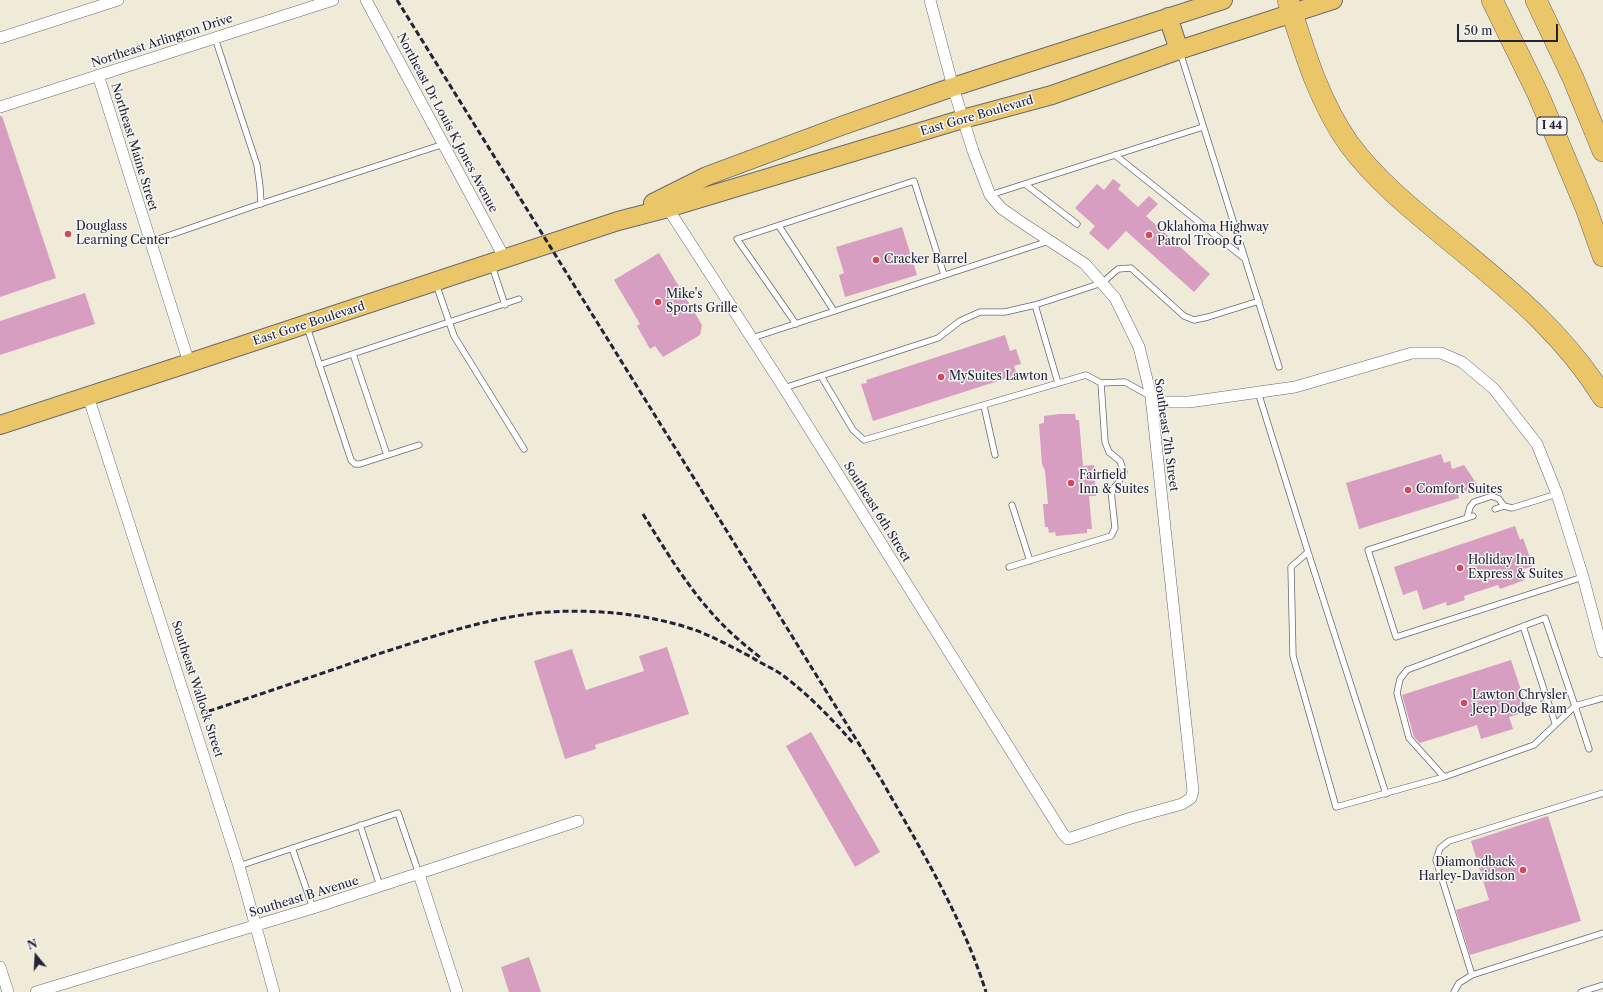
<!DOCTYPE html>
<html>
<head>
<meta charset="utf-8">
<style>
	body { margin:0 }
	#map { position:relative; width:1603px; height:992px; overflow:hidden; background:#efebd8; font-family:"Libre Caslon Text",serif }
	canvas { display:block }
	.north { position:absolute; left:16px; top:936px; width:40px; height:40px; -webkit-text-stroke:3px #f6f6f2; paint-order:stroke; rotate:342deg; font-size:11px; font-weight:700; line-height:16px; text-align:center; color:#22223b }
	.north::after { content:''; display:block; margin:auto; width:14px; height:18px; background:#22223b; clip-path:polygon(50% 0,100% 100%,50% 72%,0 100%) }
	.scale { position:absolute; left:1457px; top:24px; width:101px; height:18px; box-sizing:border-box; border:2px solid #22223b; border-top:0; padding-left:5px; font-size:12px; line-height:14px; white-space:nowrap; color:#22223b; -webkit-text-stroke:3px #f6f6f2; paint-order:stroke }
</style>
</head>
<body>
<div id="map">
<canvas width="1603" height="992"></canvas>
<div class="north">N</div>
<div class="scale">50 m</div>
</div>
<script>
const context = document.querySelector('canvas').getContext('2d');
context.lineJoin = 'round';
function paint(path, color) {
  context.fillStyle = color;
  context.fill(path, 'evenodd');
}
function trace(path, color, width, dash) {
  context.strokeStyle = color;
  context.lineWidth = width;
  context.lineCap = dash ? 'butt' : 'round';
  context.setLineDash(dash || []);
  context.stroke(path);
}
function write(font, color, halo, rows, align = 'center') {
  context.font = font + ' "Libre Caslon Text",serif';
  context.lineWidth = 3;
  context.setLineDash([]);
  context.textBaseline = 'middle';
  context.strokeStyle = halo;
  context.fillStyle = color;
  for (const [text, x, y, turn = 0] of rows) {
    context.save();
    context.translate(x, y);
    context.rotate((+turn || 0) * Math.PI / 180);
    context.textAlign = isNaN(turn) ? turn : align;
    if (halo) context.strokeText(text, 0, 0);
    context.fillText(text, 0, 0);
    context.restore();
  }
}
paint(new Path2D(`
	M0,116H2L56,278L0,297Z
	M1113,179L1121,185L1118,189L1138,207L1149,196L1158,204L1146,216L1210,274L1194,292L1126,231L1108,250L1089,233L1095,226L1075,208L1097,184L1104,190Z
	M902,227L917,275L845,297L839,275L844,273L836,247Z
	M659,253L702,325L700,335L663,357L655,346L650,349L637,326L640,324L614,280Z
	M85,293L95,324L0,355V321Z
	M1005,335L1010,351L1016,349L1021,364L1014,366L1017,375L873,421L861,384L867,383L866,380Z
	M1059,414H1075L1076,420H1079L1083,466L1094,465L1096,496H1089L1092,529H1087V533L1056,536L1055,532L1049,533L1048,527H1045L1043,504H1048L1045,471L1042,464L1039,424L1044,423V416Z
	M1441,454L1444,463L1450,461L1452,469L1464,465L1479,487L1458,494L1459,498L1359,529L1346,483Z
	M1515,526L1520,540L1523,538L1533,566L1522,570L1525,580L1500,589L1498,585L1464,596L1465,600L1447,606L1446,602L1423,610L1417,590L1403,595L1394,567Z
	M667,647L689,714L595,745L596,749L565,759L534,661L572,649L586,690L644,671L639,656Z
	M1511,660L1528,711L1509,717L1513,729L1481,739L1477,725L1420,743L1414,737L1402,695Z
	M811,732L880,852L855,867L786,746Z
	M1548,816L1581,921L1470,955L1456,910L1489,900L1471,841Z
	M529,957L541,992H509L501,967Z`), '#d79ec1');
const service = new Path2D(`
	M215,38L257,165L260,187L261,204
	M1180,52L1279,367
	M1115,155L1244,258
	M1025,184L1077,224
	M990,195L1203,127
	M779,226L834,311
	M150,242L257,205L444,144
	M492,266L505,305
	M436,284L454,336L524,449
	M1035,305L1058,383
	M796,324L737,239L914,181L944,275
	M307,327L351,460L355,464H360L419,445
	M752,338L1049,241
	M353,354L387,455
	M319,365L519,299
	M821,376L853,430L864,440L1086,375L1101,383L1125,382L1150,396
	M784,388L938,338L960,321L980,312H1005L1035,305L1102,283L1118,269L1131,268L1184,316L1194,320L1208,317L1259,301
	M1258,392L1308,552L1291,567L1293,656L1336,807L1444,777
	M984,406L995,455
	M1012,505L1030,561
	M1495,509L1504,506L1512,508L1557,494
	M1473,516L1368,550L1396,637L1583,577
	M1467,518L1470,507L1474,502L1492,496L1499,499L1504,506
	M1308,552L1386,794
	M1009,567L1111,536L1115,528L1111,491L1118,483L1124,472L1120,461L1109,452L1105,442L1101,383
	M1545,618L1575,706L1534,745L1444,777L1409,738L1397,693L1400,679L1407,670Z
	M1523,626L1555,723
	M1589,749L1575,706L1603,698
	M360,825L380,886
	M292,848L313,908
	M239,866L398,813L419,874
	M1472,975L1603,933
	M1454,992L1459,983L1472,975L1436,860L1440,848L1449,841L1603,793
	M1581,992L1603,985`);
const minor = new Path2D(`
	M366,0L505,259
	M0,38L118,0
	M98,75L189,363
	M0,107L333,0
	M665,204L784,388L1063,834L1068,839L1131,818L1182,804L1191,798L1193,791L1151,396L1139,347L1115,298L1085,264L1018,220L1001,208L990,195L973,151L953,87L930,0
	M88,396L239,866L274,992
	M1151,402H1189L1295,387L1412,353H1441L1462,362L1494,389L1537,444L1557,494L1583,577L1603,652
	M419,874L457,992
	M0,967L8,992
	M36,992L313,908L578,821`);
const primary = new Path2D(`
	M1168,17L1179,50
	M653,203L707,176L841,126L953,87L1223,0
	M0,425L189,363L618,221L668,208L963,119L1052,95L1179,50L1333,0`);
const motorway = new Path2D(`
	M1288,0C1304,50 1318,100 1349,144C1375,179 1409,207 1442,234C1503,285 1561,329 1603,397
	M1492,0L1538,94L1586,208L1603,256
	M1536,0L1573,78L1603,151`);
trace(service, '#6a6872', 7);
trace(minor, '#6a6872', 12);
trace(primary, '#6a6872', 20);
trace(motorway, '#6a6872', 22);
trace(service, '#fff', 5.5);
trace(minor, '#fff', 11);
trace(primary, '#ebc669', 18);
trace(motorway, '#ebc669', 21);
trace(new Path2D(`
	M397,0L882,781C921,850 962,916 986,992
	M643,514C667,553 691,593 724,626C735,637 748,648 761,658
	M200,714C258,695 315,676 372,656C425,639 482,619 537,613C589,608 646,613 695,630C716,638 734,648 753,658C762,664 772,668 781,674C808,694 831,718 853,743`), '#22223b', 3, [6, 3]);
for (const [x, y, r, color] of [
	[68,234,4,"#d1495b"],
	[1149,235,4,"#d1495b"],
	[876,260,4,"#d1495b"],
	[658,302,4,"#d1495b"],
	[941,377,4,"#d1495b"],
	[1071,483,4,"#d1495b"],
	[1408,490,4,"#d1495b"],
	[1460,568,4,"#d1495b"],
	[1464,703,4,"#d1495b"],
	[1523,870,4,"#d1495b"]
]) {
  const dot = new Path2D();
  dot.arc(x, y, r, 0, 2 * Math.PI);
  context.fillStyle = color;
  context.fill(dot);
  trace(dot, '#f6f6f2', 1.5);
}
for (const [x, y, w] of [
	[1552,126,30]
]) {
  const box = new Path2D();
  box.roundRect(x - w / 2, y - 9, w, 18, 3);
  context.fillStyle = '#f6f6f2';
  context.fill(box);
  trace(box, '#22223b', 1);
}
write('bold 11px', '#22223b', null, [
	["I 44",1552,126]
]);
write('12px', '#22223b', '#f6f6f2', [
	["Northeast Arlington Drive",162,41,-18],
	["East Gore Boulevard",977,116,-16],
	["Northeast Dr Louis K Jones Avenue",447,123,62],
	["Northeast Maine Street",134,147,73],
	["East Gore Boulevard",309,324,-18],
	["Southeast 7th Street",1166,435,82],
	["Southeast 6th Street",877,512,58],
	["Southeast Wallock Street",197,689,72],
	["Southeast B Avenue",304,897,-17]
]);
write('12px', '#22223b', '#f6f6f2', [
	["Douglass",76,227],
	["Learning Center",76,241],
	["Oklahoma Highway",1157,228],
	["Patrol Troop G",1157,242],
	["Cracker Barrel",884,260],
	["Mike's",666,295],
	["Sports Grille",666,309],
	["MySuites Lawton",949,377],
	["Fairfield",1079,476],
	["Inn & Suites",1079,490],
	["Comfort Suites",1416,490],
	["Holiday Inn",1468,561],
	["Express & Suites",1468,575],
	["Lawton Chrysler",1472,696],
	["Jeep Dodge Ram",1472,710],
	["Diamondback",1515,863,"right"],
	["Harley-Davidson",1515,877,"right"]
], 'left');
</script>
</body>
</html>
